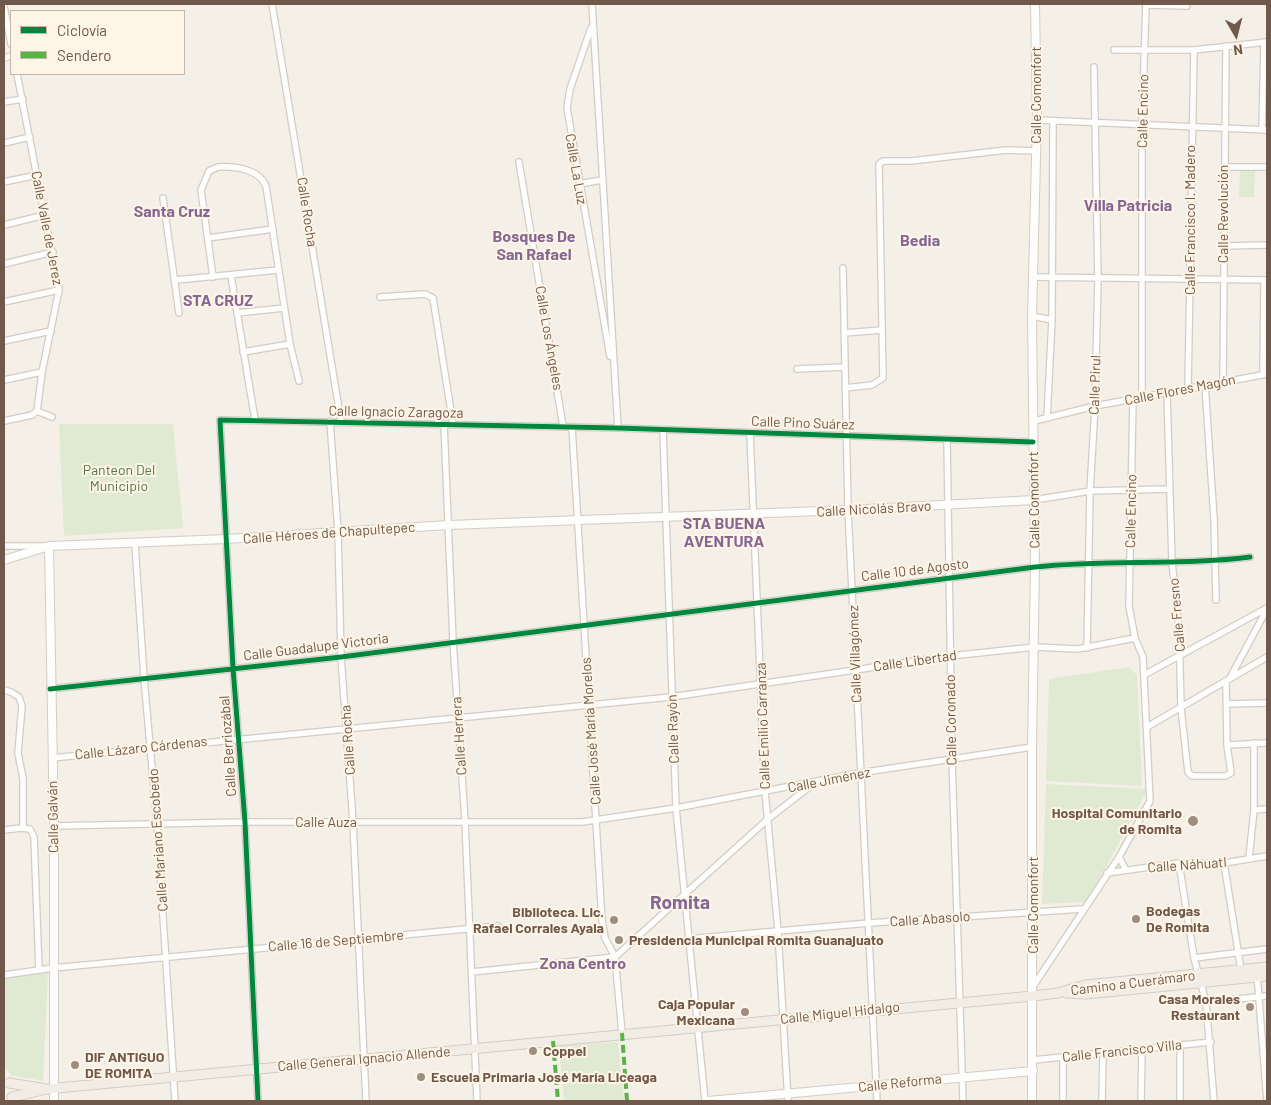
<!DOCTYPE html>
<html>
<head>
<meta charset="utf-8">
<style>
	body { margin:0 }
	#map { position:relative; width:1271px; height:1105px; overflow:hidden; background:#f4f0e7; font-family:Barlow,sans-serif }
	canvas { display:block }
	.frame { position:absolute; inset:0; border:5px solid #70584a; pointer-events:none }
	.legend { position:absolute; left:10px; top:10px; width:175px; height:65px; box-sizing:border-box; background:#fef5e7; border:1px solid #c5b6a8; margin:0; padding:6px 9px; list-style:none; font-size:15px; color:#70584a }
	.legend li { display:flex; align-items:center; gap:10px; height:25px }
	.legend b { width:25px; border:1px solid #c5b6a8 }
	.north { position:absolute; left:1211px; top:10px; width:50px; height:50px; -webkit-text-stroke:4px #fef5e7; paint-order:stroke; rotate:172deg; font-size:14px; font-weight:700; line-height:20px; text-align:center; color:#70584a }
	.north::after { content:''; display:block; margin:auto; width:18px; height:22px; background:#70584a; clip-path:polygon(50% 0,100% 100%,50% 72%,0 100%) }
</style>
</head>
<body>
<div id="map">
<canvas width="1271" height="1105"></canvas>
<div class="frame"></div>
<ul class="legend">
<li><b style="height:6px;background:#00873e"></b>Ciclovía</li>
<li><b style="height:6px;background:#59b447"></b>Sendero</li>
</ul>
<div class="north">N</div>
</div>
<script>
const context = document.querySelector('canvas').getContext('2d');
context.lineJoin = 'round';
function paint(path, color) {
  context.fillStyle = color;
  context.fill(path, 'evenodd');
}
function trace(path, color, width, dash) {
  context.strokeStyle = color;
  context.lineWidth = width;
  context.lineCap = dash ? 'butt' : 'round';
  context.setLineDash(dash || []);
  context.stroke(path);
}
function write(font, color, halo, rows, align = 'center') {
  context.font = font + ' Barlow,sans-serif';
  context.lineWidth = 4;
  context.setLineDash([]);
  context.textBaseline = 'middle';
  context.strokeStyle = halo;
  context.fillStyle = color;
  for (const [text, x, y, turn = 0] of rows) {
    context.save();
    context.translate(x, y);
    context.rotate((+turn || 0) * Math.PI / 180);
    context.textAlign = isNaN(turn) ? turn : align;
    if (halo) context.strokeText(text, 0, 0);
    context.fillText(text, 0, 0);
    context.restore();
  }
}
paint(new Path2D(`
	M1240,169H1255L1254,197H1239Z
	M59,424H173L183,528L64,536Z
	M1129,667L1137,675L1142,786L1046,781L1049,679Z
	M1046,784L1148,789L1087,902L1042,904Z
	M48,973L43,1081L11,1075L4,1067V978Z
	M618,1042L624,1101H564L559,1046Z`), '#e0ead2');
const street = new Path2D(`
	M272,4L341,421
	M592,4L618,428
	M1146,5L1187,6
	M4,6L11,44
	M591,28L570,89L567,108L610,356
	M1114,50H1194L1267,42
	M4,58L11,56
	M17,74L59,290L42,372L37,411
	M4,102L23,99
	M1037,120L1267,130
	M1262,130L1264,42
	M4,143L30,137
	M519,162L563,426
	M1224,167H1267
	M4,182L37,175
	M579,184L602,180
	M163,198L179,313
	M4,225L45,215
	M208,238L273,229
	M1224,246L1267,245
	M4,264L53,252
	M843,268L848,510L877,1101
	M231,276L255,420
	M213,277L201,190L209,171L218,167C235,166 259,169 266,186L290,344L299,381
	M1033,277L1267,280
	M176,280L278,270
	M380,297L425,294L433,298L453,424
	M4,302L59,290
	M237,313L284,308
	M1032,316L1052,320
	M844,333L882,330
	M4,341L51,331
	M243,352L290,344
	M797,369L844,367
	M1263,375L1264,280
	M4,380L42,372
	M1223,382L1226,46
	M1205,385L1214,519L1216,600
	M845,388L872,385L883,378L879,164L883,161H911L1007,150L1036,151
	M1188,389L1194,50
	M1167,393L1172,562L1179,628L1181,708L1188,772L1192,776H1225L1231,773L1227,745L1226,681
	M1142,397V124L1146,4
	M37,411L52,417
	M1047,418L1052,320L1053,122
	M4,421L32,415L37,411
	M330,421L338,532L341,657L353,822L366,1101
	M1034,421L1095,406L1267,374
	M444,424L453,641L465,821L477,1101
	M572,427L602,920L605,938L615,957L622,1033
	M663,430L676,808L705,1101
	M750,433L765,791L778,931L788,1101
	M947,439L952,759L963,1101
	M1034,500L1090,491L1168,489
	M135,544L144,678L157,824L175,1101
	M4,546H44
	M1087,648L1090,491L1095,406L1098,279L1094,67
	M1144,675L1267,608
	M1230,678L1267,609
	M50,689L341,657L1035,567C1107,559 1179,566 1250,557
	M4,690L11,692L19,697L22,706L18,753L23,779V828
	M1227,704L1267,703
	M1147,727L1267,657
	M1227,745L1267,743
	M52,758L671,697L950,656L1035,647L1077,649L1135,638
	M1254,810L1267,809
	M54,826L245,822H582L676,808L859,773L1032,747
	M4,830L21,828L30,829L34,837L39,970
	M1119,857L1126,870
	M1249,858L1254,810V743
	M1179,863L1194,958L1206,1002L1214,1101
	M1224,863L1241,970
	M1107,873L1179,863H1224L1267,856
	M687,939L869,923L1082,909
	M615,957L768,819L813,784
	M1194,958L1267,949
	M472,972L615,957
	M1257,974L1267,1101
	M4,975L53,968L498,926
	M1034,985L1119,857L1150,801L1143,657L1135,638L1129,606L1133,399
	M1206,1002L1267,996
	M1033,1060L1211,1042
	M258,1101L245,822L233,668L220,420L618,428L1033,442
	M1063,1101V1057
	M1102,1101L1103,1053
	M1141,1101L1142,1049
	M1180,1101V1045`);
const secondary = new Path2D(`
	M49,546L54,826V1101
	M4,560L49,546L226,539L448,525L848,510L1034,500
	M708,1101L1033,1071
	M1032,1101V747L1035,567L1032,316L1037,120L1035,4`);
const primary = new Path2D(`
	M1066,993L1087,994L1267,976
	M9,1083L41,1088
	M12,1097L47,1089L1033,996L1058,993L1085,985L1267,967`);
trace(street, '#d2ccc5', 8);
trace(secondary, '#d3ccc4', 10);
trace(primary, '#d3cbc4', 11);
trace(street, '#fdfdfb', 5.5);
trace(secondary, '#fdfdfb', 8);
trace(primary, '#f1ece4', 9);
trace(new Path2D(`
	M622,1033L627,1101
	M553,1041L558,1101`), '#59b447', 4, [8, 4]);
trace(new Path2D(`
	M50,689L341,657L1035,567C1107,559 1179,566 1250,557
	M258,1101L245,822L233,668L220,420L618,428L1033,442`), '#00873e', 5);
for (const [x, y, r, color] of [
	[1193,821,6,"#9e8d81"],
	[1136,919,5,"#9e8d81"],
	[614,920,5,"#9e8d81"],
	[619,940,5,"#9e8d81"],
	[1250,1007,5,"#9e8d81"],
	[745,1012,5,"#9e8d81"],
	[533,1051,5,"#9e8d81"],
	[75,1065,5,"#9e8d81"],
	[421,1077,5,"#9e8d81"]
]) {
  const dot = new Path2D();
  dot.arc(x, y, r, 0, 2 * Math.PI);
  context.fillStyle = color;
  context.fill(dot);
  trace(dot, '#fef5e7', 2);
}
write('14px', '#70584a', '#fef5e7', [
	["Calle Comonfort",1036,95,-90],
	["Calle Encino",1143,111,-89],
	["Calle La Luz",576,169,80],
	["Calle Rocha",307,212,81],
	["Calle Revolución",1223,214,-90],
	["Calle Francisco I. Madero",1190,220,-90],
	["Calle Valle de Jerez",47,228,79],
	["Calle Los Ángeles",549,338,80],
	["Calle Pirul",1095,385,-88],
	["Calle Flores Magón",1180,390,-11],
	["Calle Ignacio Zaragoza",396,412,1],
	["Calle Pino Suárez",803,423,2],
	["Calle Comonfort",1034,500,-91],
	["Calle Nicolás Bravo",874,509,-3],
	["Calle Encino",1131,511,-89],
	["Calle Héroes de Chapultepec",329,533,-4],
	["Calle 10 de Agosto",915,570,-7],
	["Calle Fresno",1177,615,-95],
	["Calle Guadalupe Victoria",316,647,-7],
	["Calle Villagómez",855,654,-92],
	["Calle Libertad",915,661,-8],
	["Calle Coronado",951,720,-91],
	["Calle Emilio Carranza",763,726,-92],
	["Calle Rayón",673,729,-92],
	["Calle José María Morelos",591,731,-94],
	["Calle Herrera",459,736,-94],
	["Calle Rocha",348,740,-94],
	["Calle Berriozábal",228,746,-94],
	["Calle Lázaro Cárdenas",141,748,-6],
	["Calle Jiménez",829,780,-11],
	["Calle Galván",53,817,-91],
	["Calle Auza",326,822],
	["Calle Mariano Escobedo",158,840,-94],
	["Calle Náhuatl",1187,865,-4],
	["Calle Comonfort",1033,905,-90],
	["Calle Abasolo",930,919,-4],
	["Calle 16 de Septiembre",336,941,-5],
	["Camino a Cuerámaro",1133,983,-7],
	["Calle Miguel Hidalgo",840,1013,-6],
	["Calle Francisco Villa",1122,1051,-6],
	["Calle General Ignacio Allende",364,1059,-5],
	["Calle Reforma",900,1083,-6]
]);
write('14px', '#547a46', '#fef5e7', [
	["Panteon Del",119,470],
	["Municipio",119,486]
]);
write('bold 14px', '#70584a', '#fef5e7', [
	["Hospital Comunitario",1182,813,"right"],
	["de Romita",1182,829,"right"],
	["Bodegas",1146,911],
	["De Romita",1146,927],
	["Biblioteca. Lic.",604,912,"right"],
	["Rafael Corrales Ayala",604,928,"right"],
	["Presidencia Municipal Romita Guanajuato",629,940],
	["Casa Morales",1240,999,"right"],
	["Restaurant",1240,1015,"right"],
	["Caja Popular",735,1004,"right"],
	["Mexicana",735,1020,"right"],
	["Coppel",543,1051],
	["DIF ANTIGUO",85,1057],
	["DE ROMITA",85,1073],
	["Escuela Primaria José María Liceaga",431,1077]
], 'left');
write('bold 16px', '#846693', '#fef5e7', [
	["Villa Patricia",1128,206],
	["Santa Cruz",172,212],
	["Bosques De",534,237],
	["San Rafael",534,255],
	["Bedia",920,241],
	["STA CRUZ",218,301],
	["STA BUENA",724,524],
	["AVENTURA",724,542],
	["Zona Centro",583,964]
]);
write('bold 19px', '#846693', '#fef5e7', [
	["Romita",680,903]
]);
</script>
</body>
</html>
